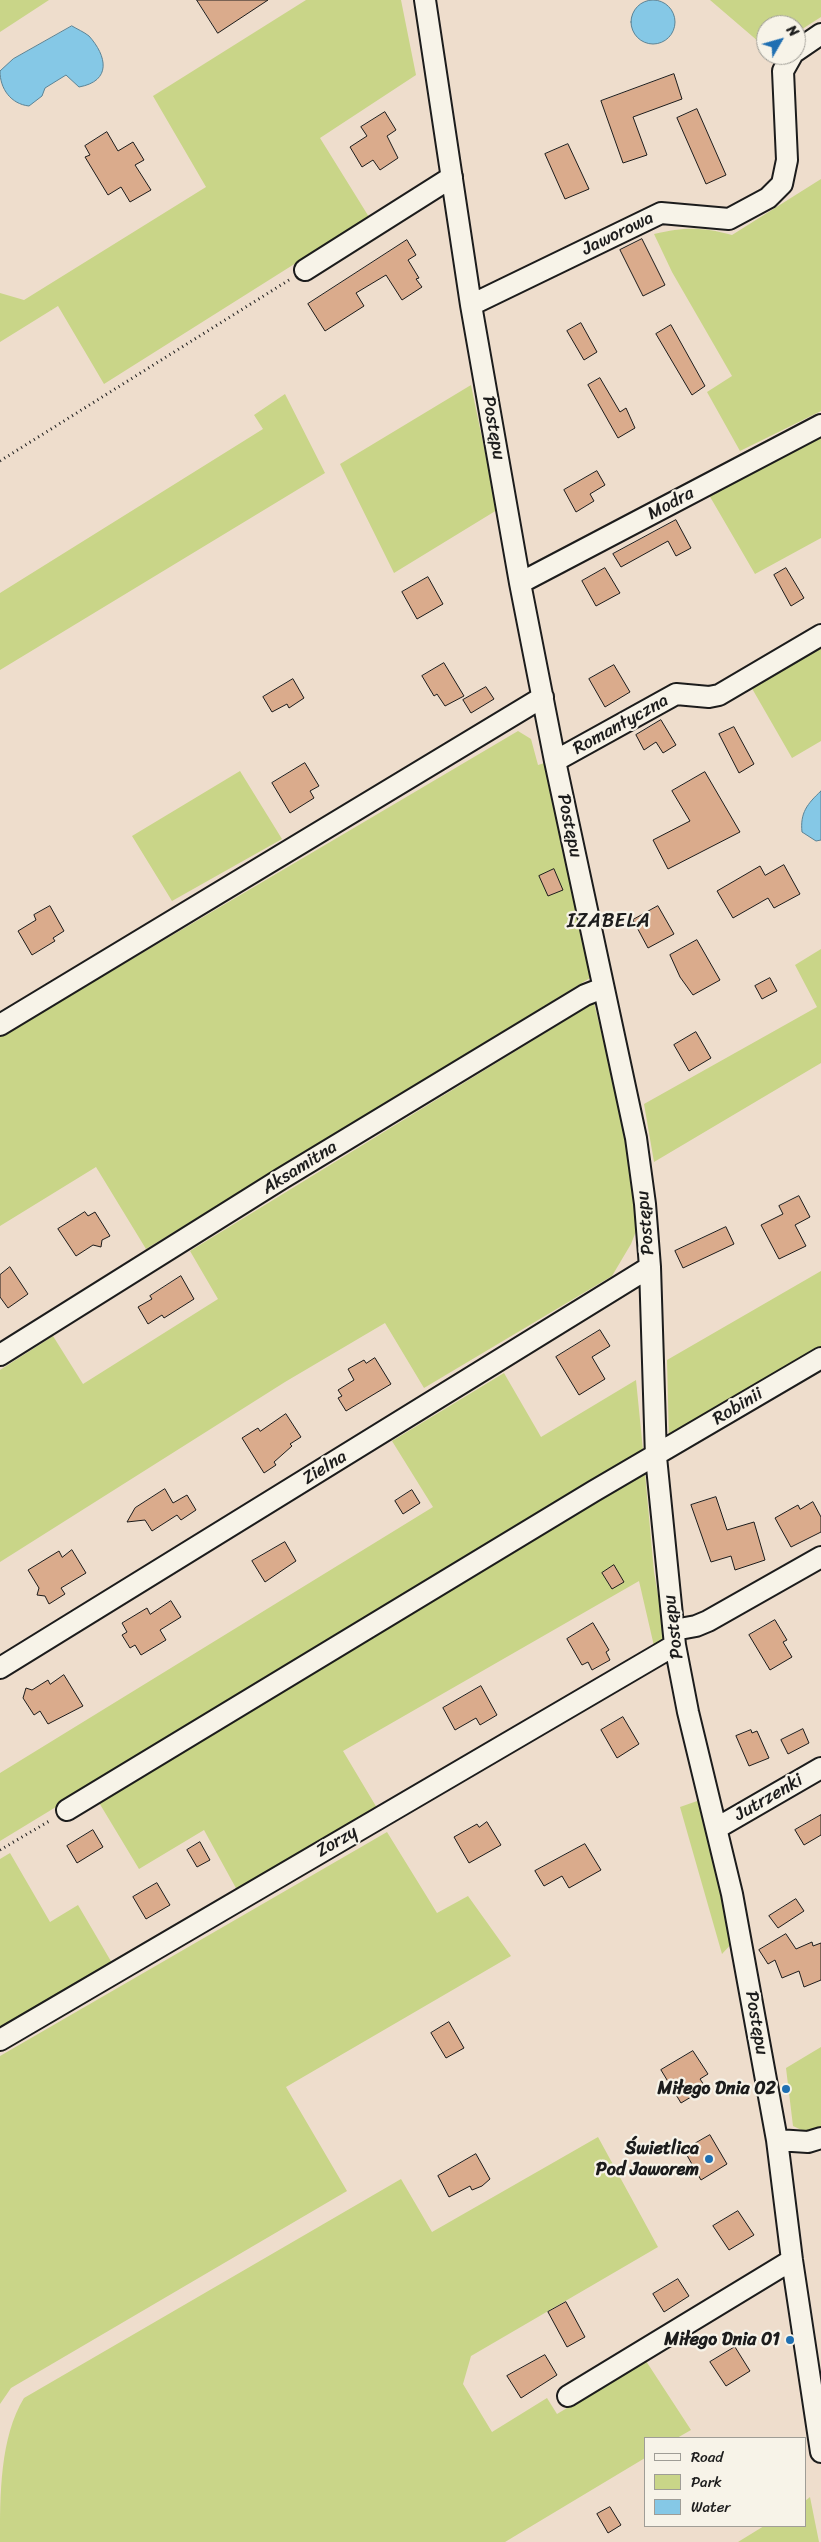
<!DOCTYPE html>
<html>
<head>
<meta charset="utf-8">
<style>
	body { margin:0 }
	#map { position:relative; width:821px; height:2542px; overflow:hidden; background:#edc; font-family:Sriracha,sans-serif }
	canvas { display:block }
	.legend { position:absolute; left:644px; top:2437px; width:162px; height:90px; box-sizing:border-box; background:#f7f3e8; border:1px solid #9f9d96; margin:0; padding:6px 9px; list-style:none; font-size:15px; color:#1c1c1c }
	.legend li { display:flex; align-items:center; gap:10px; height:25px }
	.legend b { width:25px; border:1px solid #9f9d96 }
	.north { position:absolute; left:756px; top:15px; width:50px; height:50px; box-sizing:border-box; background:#f7f3e8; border:1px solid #9f9d96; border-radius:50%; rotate:52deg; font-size:14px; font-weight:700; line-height:20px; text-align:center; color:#1c1c1c }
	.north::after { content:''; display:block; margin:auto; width:18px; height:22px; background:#1f6fb2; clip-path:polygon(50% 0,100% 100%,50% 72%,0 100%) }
</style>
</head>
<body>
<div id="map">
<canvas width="821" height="2542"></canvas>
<ul class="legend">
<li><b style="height:6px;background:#f7f3e8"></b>Road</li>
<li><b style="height:14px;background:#c9d588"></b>Park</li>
<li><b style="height:14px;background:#85c8e6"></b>Water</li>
</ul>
<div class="north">N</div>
</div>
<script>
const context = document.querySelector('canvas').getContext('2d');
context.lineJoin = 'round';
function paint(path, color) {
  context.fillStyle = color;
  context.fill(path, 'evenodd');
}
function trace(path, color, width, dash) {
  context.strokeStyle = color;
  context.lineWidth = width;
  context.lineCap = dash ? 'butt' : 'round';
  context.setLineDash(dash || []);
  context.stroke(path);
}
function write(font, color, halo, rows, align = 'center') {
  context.font = font + ' Sriracha,sans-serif';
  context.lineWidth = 4.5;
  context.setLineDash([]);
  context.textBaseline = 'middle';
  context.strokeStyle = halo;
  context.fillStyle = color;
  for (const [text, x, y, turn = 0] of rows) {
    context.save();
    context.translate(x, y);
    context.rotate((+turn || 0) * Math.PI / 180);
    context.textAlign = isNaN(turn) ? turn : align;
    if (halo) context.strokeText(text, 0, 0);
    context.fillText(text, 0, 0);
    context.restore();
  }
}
paint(new Path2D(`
	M0,0H49L0,32Z
	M306,0H401L416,75L320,138L369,217L104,384L58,306L0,342V293L24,300L206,187L153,96Z
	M710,0H821V17L796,33V25H766V48Z
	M821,179V411L740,451L707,392L732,376L672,272L654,234C686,227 701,227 732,235Z
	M471,385L497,510L394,573L340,464Z
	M285,394L325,473L0,670V593L263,429L254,415Z
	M821,435V538L755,574L709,495Z
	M821,644V741L792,758L750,685Z
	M518,731L531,739L538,765L548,762C560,835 577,906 590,978L146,1249L96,1167L0,1226V1037Z
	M240,771L282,839L172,901L132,836Z
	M821,949V1063L654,1162L644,1104L817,1007L795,965Z
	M594,1003L623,1119L638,1226L631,1244L612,1276L424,1388L385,1323L285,1382L0,1562V1370L53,1336L83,1384L218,1299L190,1251Z
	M821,1271V1353L669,1442L667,1360Z
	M504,1373L541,1437L636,1380L643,1450L0,1841V1773L433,1507L392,1441Z
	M645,1473L654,1572L666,1640L654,1646L639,1581L343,1751L377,1808L237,1890L204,1830L139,1869L98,1801Z
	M700,1800L733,1942L722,1954L680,1807Z
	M387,1832L437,1913L468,1896L511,1956L286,2087L347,2191L11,2388L0,2404V2056Z
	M10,1853L50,1922L78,1905L112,1963L0,2028V1859Z
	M821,2047V2128L810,2134L793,2126L786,2068Z
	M598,2137L658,2247L471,2356L463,2384L492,2432L547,2398L557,2414L646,2361L691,2430L677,2438H645V2458L505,2542H0C0,2495 0,2437 24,2398L401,2179L432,2232Z
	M810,2497L819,2542H738L764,2526H805V2501Z`), '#c9d588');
const water = new Path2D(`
	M631 22a22 22 0 1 1 44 0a22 22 0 1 1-44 0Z
	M72,26C77,29 84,32 89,36C107,56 112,81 79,87L66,75L45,88L42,96L29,106C11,104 0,89 0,71L13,59Z
	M821,791V840L816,841L802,832C800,813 807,804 821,791Z`);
paint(water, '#85c8e6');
trace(water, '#5b8395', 1);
const building = new Path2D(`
	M197,0H268L218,33Z
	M674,74L682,99L633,117L647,155L623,163L601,101Z
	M697,109L726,175L706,184L677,118Z
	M385,112L396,130L387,136L398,158L380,170L373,160L362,167L350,147L367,136L361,127Z
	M107,132L118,151L133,142L144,160L135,165L151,190L130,202L121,187L108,195L85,157L90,155L85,146Z
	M568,144L589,189L565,199L545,154Z
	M642,239L665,285L643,296L620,250Z
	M407,240L416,255L408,260L419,278L416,279L422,287L402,300L386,275L356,293L364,306L325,331L308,304Z
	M581,323L597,352L584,360L567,331Z
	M671,325L705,386L692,395L656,334Z
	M600,378L620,412L626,408L635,428L618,438L588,385Z
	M597,471L605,485L590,494L594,501L576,512L564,490Z
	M676,520L691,548L676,556L668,541L621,567L613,554Z
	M605,568L620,593L596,606L582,581Z
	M786,568L804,598L791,606L774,575Z
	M428,577L443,604L417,619L402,592Z
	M444,663L464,696L445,706L437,694L434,696L422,676Z
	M614,665L630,692L605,707L589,679Z
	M293,679L304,698L289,708L287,704L272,712L263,697Z
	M486,687L494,699L471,713L463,700Z
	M661,720L676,745L663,753L656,742L644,750L636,735Z
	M734,727L754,764L739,773L719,734Z
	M305,763L319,786L310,791L314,798L290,813L272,783Z
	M705,772L740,832L668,869L653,840L690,821L672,791Z
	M784,865L800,894L774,908L768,898L733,918L717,891L760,866L765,875Z
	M554,869L563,890L548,896L539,876Z
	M50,906L64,931L53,938L55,941L32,955L18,931L36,920L34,915Z
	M658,906L674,934L648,948L633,920Z
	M697,940L720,980L693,995L680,977L670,955Z
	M770,978L777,991L762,999L755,986Z
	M696,1032L711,1058L689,1071L674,1045Z
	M799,1196L810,1217L795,1225L806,1246L779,1259L761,1225L783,1214L779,1206Z
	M85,1212L88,1216L95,1212L110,1236L102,1240L101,1247L93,1245L76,1256L58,1229Z
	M726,1227L734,1244L683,1268L675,1251Z
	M10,1267L28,1294L8,1308L0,1297V1275Z
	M181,1276L194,1299L164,1318L162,1315L148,1324L138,1307L152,1299L150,1296Z
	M600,1330L610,1346L592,1357L605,1379L579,1395L556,1357Z
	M375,1358L391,1384L346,1411L338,1398L342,1396L338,1390L354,1380L348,1369L364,1360L366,1363Z
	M286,1414L301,1437L290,1444L292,1446L274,1462L276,1465L264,1473L242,1438L258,1428L260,1431Z
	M165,1489L173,1503L187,1495L196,1510L181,1520L177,1515L152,1531L145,1520L127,1522L135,1508Z
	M412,1490L420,1503L403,1514L395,1501Z
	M716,1497L727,1530L754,1522L765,1560L735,1570L731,1556L711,1562L691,1505Z
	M813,1502L821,1517V1532L791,1547L775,1518L798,1505L800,1509Z
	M285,1542L296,1561L265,1582L252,1561Z
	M72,1550L86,1573L61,1588L65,1594L49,1604L45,1596L37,1595L39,1588L28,1570L59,1551L62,1557Z
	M614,1565L624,1582L612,1589L602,1573Z
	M171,1601L181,1617L160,1630L166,1640L141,1655L135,1645L130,1648L122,1635L127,1632L122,1623L147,1608L150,1614Z
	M775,1620L787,1640L783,1642L792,1657L770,1670L749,1635Z
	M593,1623L609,1650L606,1652L610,1660L592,1670L588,1662L582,1665L567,1639Z
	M64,1675L83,1706L48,1724L40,1711L34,1715L23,1698L26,1688L32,1690L48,1680L50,1684Z
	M481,1686L497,1715L480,1725L476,1718L455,1730L443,1708Z
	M623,1717L639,1744L617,1758L601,1730Z
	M803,1729L809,1743L788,1754L781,1740Z
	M751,1730L752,1733L757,1731L769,1758L749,1766L736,1736Z
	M821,1815V1835L804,1845L795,1830Z
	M487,1822L501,1845L469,1863L454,1837L477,1824L479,1827Z
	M93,1830L103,1847L77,1863L67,1846Z
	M200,1842L210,1860L197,1867L187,1850Z
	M585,1844L601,1870L569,1888L562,1876L544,1886L535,1871Z
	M157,1883L170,1905L146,1919L133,1897Z
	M796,1899L804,1911L778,1928L769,1916Z
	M786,1934L796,1949L812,1942L813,1946L821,1943V1980L804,1987L799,1971L782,1978L775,1960L768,1964L759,1950Z
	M449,2022L464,2048L446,2058L431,2033Z
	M693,2051L708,2074L700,2079L706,2088L681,2103L661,2070Z
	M710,2135L727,2164L701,2180L684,2150Z
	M476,2154L490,2179L482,2186L472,2190L470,2186L449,2197L438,2176Z
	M738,2211L754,2235L729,2250L713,2226Z
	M678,2279L689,2296L664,2312L653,2294Z
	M566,2302L585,2337L567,2347L548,2312Z
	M735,2347L750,2371L726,2386L710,2362Z
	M545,2355L557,2375L521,2398L507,2376Z
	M610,2507L621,2525L608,2533L597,2514Z`);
paint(building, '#daab8c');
trace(building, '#1c1c1c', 1);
const minor = new Path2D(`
	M425,0L471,305L520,583L555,761L636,1138L645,1204L650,1267L656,1457L675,1645L688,1712L732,1894L777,2140L792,2260L821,2452
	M796,51L821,34
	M305,270L452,177
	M471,305L661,213L729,219L768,198L782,184L787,160L783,71L792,55
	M520,583L821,425
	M555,761L676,694L709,697L719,695L821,635
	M0,1025L543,697
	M0,1355L281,1179L585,995L603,988
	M674,1630L696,1626L708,1621L821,1557
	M0,1668L650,1267
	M67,1810L594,1491L821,1358
	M717,1828L821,1768
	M0,2040L675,1645
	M777,2140L808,2142L821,2138
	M568,2396L792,2260`);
trace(minor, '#1c1c1c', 24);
trace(new Path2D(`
	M0,461L289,280
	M0,1850L51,1820`), '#1c1c1c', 3, [1, 4]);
trace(minor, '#f7f3e8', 20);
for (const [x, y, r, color] of [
	[786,2089,5,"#1f6fb2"],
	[709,2159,5,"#1f6fb2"],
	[790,2340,5,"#1f6fb2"]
]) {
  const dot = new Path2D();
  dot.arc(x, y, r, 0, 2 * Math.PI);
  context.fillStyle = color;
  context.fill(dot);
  trace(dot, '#f7f3e8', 2);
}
write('18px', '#1c1c1c', '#f7f3e8', [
	["Jaworowa",618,234,-26],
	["Postępu",493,428,80],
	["Modra",671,504,-28],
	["Romantyczna",621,725,-29],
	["Postępu",569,826,78],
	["Aksamitna",300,1168,-32],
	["Postępu",646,1223,-95],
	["Robinii",738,1407,-31],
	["Zielna",325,1468,-32],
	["Postępu",674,1627,-97],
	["Jutrzenki",769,1798,-30],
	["Zorzy",337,1842,-30],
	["Postępu",756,2023,80]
]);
write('bold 18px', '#1c1c1c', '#f7f3e8', [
	["Miłego Dnia 02",776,2089],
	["Świetlica",699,2149],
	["Pod Jaworem",699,2170],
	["Miłego Dnia 01",780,2340]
], 'right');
context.letterSpacing = '1px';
write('20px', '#1c1c1c', '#f7f3e8', [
	["IZABELA",609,922]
]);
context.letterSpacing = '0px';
</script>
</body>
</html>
